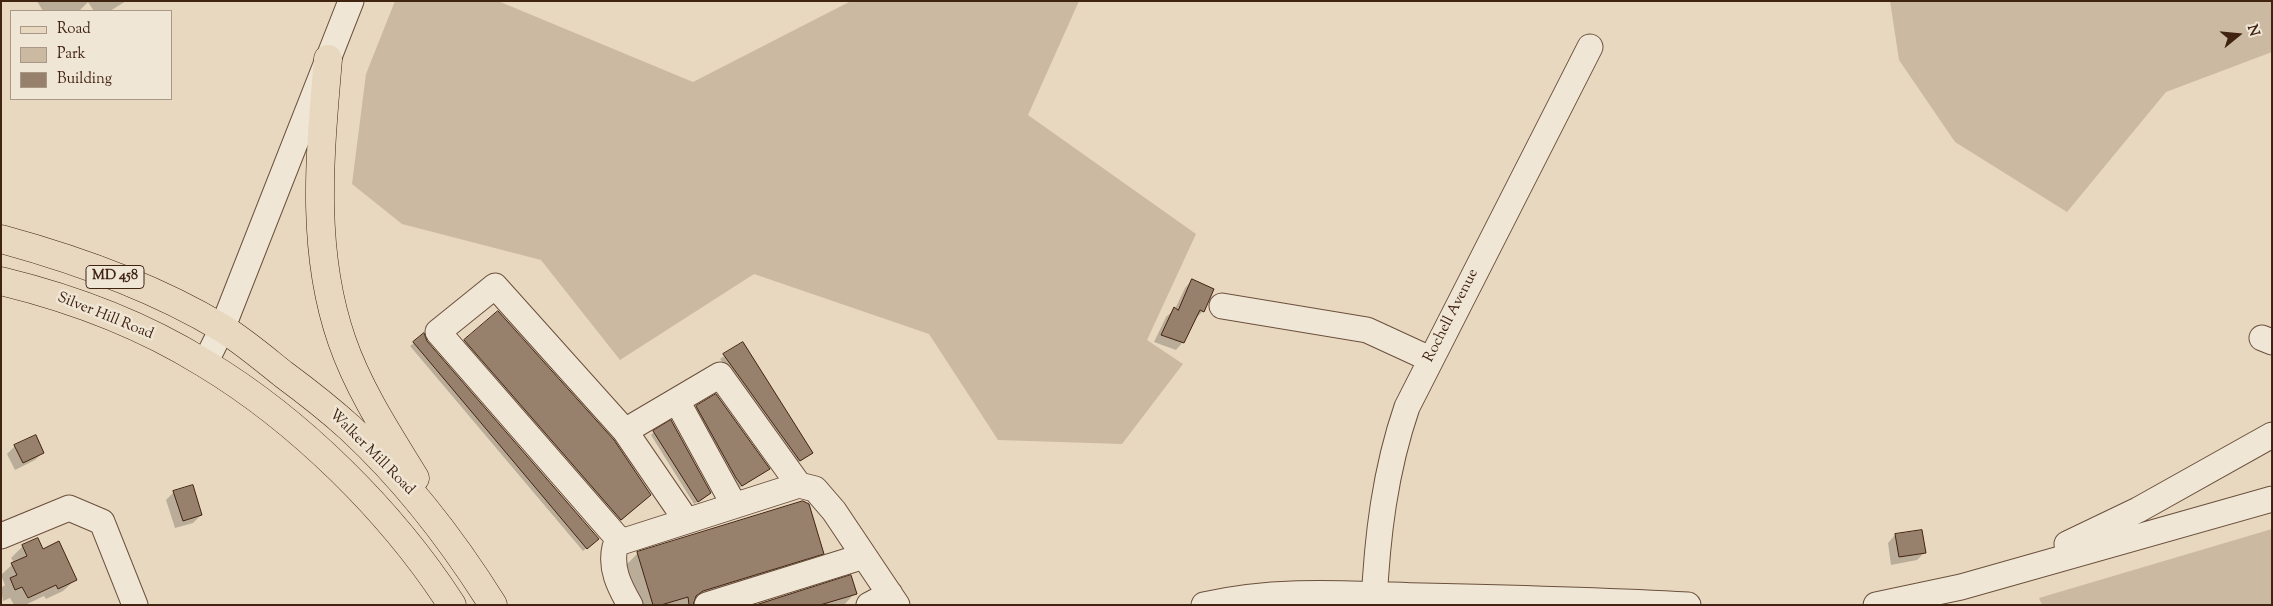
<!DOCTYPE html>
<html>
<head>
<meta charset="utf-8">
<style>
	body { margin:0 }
	#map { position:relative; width:2273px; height:606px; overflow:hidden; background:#e8d8bf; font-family:"Sorts Mill Goudy",serif }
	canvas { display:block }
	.frame { position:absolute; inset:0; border:2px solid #412312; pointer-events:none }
	.legend { position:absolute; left:10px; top:10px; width:162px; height:90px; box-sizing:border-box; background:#f0e6d5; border:1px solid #aa9887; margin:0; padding:6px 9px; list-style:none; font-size:15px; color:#412312 }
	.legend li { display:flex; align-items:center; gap:10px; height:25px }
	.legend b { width:25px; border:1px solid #aa9887 }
	.north { position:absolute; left:2213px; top:10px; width:50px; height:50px; -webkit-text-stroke:4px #f0e6d5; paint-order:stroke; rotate:73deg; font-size:14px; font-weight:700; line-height:20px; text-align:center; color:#412312 }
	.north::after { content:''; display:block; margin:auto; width:18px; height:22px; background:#412312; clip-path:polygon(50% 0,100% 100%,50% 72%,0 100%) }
</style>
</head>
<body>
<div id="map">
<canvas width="2273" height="606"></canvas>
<div class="frame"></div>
<ul class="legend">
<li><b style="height:6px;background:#e8d8bf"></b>Road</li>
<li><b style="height:14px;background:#ccb9a2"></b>Park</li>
<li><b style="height:14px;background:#98816c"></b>Building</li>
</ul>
<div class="north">N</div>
</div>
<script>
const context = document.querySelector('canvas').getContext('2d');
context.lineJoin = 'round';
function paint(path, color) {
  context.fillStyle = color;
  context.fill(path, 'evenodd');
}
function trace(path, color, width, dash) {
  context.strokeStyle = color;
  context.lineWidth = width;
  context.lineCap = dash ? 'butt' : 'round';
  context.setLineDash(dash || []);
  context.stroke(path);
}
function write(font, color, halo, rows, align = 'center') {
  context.font = font + ' "Sorts Mill Goudy",serif';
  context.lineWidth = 5;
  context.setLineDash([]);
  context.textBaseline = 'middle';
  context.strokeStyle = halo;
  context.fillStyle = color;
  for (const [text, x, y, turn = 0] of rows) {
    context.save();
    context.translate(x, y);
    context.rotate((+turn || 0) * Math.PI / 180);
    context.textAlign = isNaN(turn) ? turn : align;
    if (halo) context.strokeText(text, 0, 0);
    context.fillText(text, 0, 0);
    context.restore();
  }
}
paint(new Path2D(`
	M395,1H498L693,82L851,1H1079L1028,115L1196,234L1147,340L1183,364L1122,444L998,440L929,334L754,274L620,360L541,260L402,224L352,184L366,74Z
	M1890,1H2272V52L2166,92L2067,212L1955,142L1899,60Z
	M2272,529V605H2042L2039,598Z`), '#ccb9a2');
paint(new Path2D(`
	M37,1H126L110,11H94L88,2L79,11H43Z
	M1192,280L1203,311L1195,319L1183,342L1176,350L1154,342L1166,317L1175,309L1185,288Z
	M465,341L650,495L605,535L450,356Z
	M414,343L594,542L583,551L410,346Z
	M742,343L811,453L796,464L720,359Z
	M697,407L768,469L738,489L693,410Z
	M654,432L710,493L706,497L694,504L651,435Z
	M15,446L43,452L35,460L15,470L7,454Z
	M174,492L201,515L193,523L175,528L166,500Z
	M1895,535L1924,553L1917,560L1891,565L1888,543Z
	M23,546L42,550L75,580L63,591L46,599L44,596L25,605H14L10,598L3,601L1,588L5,585L1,575L14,563L11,558Z
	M638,553H822L807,568L692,605H634L623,568Z
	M855,593L844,605H760Z`), '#0003');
const building = new Path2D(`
	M1192,279L1214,289L1204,312L1200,310L1184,343L1161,335L1174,307L1178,310Z
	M498,311L614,440L651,495L621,520L464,340Z
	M424,333L427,341L599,539L587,549L413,342Z
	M743,342L813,453L800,461L723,354Z
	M716,394L770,469L742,486L736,478L696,406Z
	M671,420L711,493L698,502L653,431Z
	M36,435L44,453L23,463L14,445Z
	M193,485L202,515L183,521L173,491Z
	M803,501L809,504L824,554L703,591L696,596L693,605H689L688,597L661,605H653L637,552Z
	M1922,530L1926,553L1899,557L1895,534Z
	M38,538L43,549L59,541L77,580L58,589L56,585L28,598L22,587L15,590L10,578L17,575L11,563L27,556L22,545Z
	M851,575L857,594L820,605H756Z`);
paint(building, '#98816c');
trace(building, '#412312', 1);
const minor = new Path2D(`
	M1222,306L1367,330L1430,359
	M2262,338L2272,342
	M205,363L222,329L351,1
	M677,401L734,505
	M625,431L720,375L799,485
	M1,536L69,508L102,522L135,605
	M621,542L438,332L495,286L625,431L686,520
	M2067,544L2138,510L2272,435
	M630,605C619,586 610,568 615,547L621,542L799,485L815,489L834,511L897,605
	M707,605L864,556
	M869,605L890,594
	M1204,605C1276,588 1351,594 1423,596C1512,598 1600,600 1688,605
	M1374,605C1377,537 1385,471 1407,407L1590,47
	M1876,605L1961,587L2272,499`);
const major = new Path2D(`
	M328,59C320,154 310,249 342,341C359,390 388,434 415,478
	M1,239C78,260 154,287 222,328C243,341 263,358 283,374C306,391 329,409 350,428C406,480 453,541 493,605
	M1,281C71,298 143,325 204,363C299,420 392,512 452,605`);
trace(minor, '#6b503d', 27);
trace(major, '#412312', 29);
trace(minor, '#f0e6d5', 25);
trace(major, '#e8d8bf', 28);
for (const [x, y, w] of [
	[115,277,58]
]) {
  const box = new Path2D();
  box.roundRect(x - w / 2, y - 11.5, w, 23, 4);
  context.fillStyle = '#f0e6d5';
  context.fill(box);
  trace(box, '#412312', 1);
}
write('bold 14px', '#412312', null, [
	["MD 458",115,277]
]);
write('15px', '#412312', '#f0e6d5', [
	["Rochell Avenue",1452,316,-63],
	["Silver Hill Road",105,317,22],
	["Walker Mill Road",371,453,45]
]);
</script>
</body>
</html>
